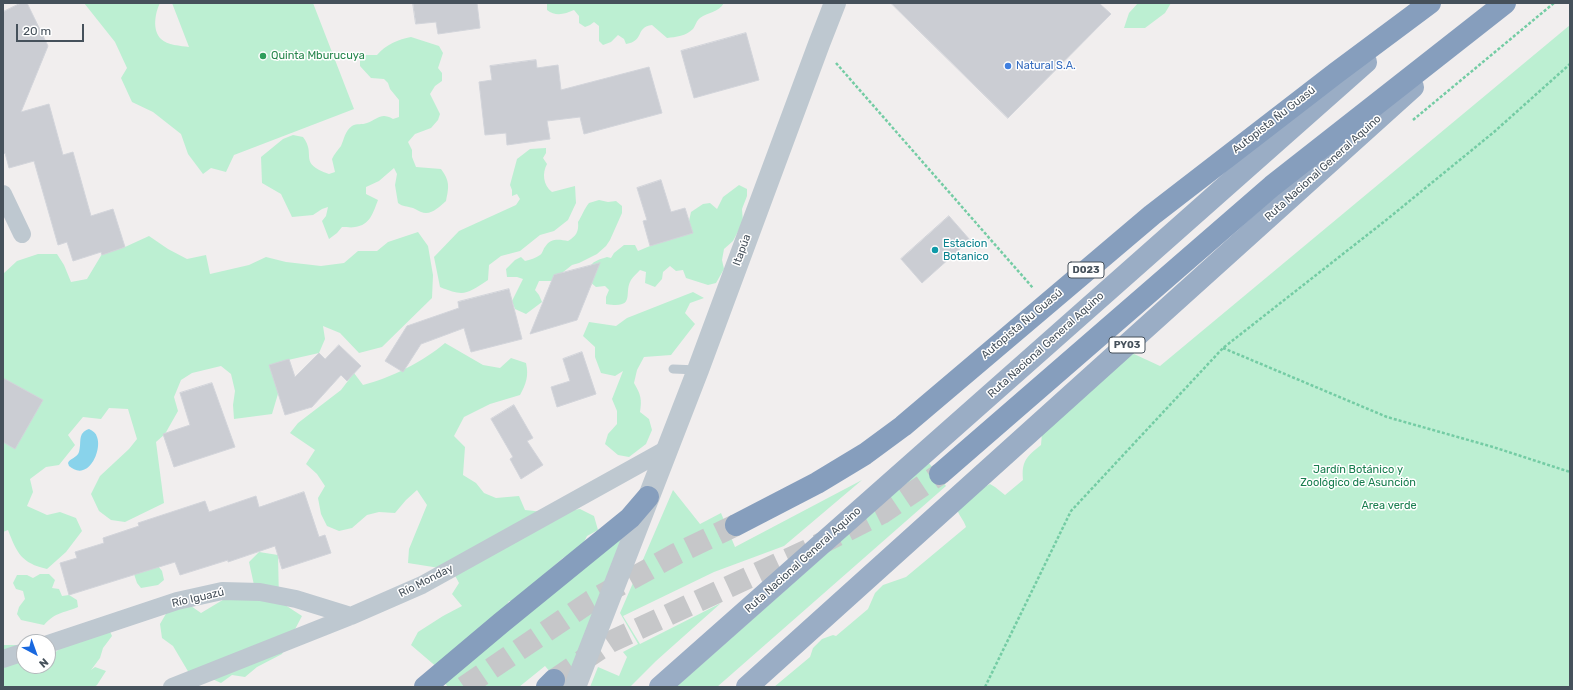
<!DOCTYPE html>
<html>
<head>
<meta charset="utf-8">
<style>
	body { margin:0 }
	#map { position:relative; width:1573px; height:690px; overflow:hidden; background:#f1eeee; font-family:Rubik,sans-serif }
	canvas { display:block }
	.frame { position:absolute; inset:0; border:4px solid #46515b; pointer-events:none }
	.north { position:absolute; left:16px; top:634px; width:40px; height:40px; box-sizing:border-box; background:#fff; border:1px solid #b5b9bd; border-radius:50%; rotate:139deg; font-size:11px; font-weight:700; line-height:16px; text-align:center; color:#46515b }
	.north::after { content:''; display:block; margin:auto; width:14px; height:18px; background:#1968df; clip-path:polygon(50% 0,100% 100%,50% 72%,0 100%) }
	.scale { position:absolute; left:16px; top:24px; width:68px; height:18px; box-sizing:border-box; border:2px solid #46515b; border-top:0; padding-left:5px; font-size:12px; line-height:14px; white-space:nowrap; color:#46515b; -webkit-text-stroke:3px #fff; paint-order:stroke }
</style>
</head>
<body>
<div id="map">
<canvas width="1573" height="690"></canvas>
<div class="frame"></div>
<div class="north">N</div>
<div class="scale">20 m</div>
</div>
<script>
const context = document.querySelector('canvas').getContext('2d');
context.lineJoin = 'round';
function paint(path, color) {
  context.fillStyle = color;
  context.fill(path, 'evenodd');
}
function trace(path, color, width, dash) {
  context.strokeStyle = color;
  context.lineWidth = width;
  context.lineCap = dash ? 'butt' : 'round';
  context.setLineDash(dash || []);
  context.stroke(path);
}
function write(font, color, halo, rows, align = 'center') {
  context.font = font + ' Rubik,sans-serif';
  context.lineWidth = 3;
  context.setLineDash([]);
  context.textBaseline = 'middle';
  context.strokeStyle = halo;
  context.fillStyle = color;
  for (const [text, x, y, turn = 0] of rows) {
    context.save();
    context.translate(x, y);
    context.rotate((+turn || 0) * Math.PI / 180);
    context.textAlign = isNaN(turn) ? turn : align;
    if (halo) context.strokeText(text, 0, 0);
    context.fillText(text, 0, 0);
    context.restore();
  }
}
paint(new Path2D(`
	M84,3H160C155,13 152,30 161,39C167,45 181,46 189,47L172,3H313L354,109L234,155L226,172L211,168L203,174L188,154L181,134L153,112L132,102L121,78L127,68L115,42Z
	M547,3H724C718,13 708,12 700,18C696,21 696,25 693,29C686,36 676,37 667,38L652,25C635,27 645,41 626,44L624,39L618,35L611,42L603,45L599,41V26L594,22L590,25L585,27L579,23V16L574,10C565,14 556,17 547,10Z
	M1138,3H1171L1165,13L1145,28H1124L1129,13Z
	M1570,25V687H774L810,657L813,648L822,639L833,635L836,636L868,609L875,593L883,585L906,577L966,527C964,520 958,515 957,508L969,495L990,484L995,487L1005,495L1023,480C1021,461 1027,456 1041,445L1042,433L1129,355L1134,354L1160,366Z
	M411,37L439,46L443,53L438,68L442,73V81L435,86L430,94L440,114L438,120L431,128L415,134L408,142L412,150V157L416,167L441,169C450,181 449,187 446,201C439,207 431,216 421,212C418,211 416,209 413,208C407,206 403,207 398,203L395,185L397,174L394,168L379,181L366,187V194L378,200C373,213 370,225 355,227C351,228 347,227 342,227L337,233L329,239L322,221L326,216L328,207L322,209L313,215L292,217L281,194L262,183L261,157L283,139L293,135L303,137C317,155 297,163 329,174L335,172L332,159C334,154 338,150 341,146C344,139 345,131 352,126C357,123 362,125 367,123C378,119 381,112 393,119L399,117V100L390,89L388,83L384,79L371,78L360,66V59L366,55H377C385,45 399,39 411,37Z
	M546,148V153L543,158L547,164C542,173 543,185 552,192L575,186L576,203L568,220L554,231L540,235L520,251L501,256L489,265L488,280C467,294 464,297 440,287L434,257L459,231L516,205L520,199L517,194L512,196V190L510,185L517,159L530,149Z
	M739,185L747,189V196L742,209L743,222L733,241L724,249L722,260L724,269L716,283L708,285L686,278L683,270L676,271L670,266L663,272L662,279L655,287L645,283L646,272L640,270C637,273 633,277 631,280C623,293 637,309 606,304V297L609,290L605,286L596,287L590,282C587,264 591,262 607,257L611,258L614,253L624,245H635L638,251L650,246L689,221L691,212L703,204L710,203L717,209L723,197Z
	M599,200L608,202L616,201L622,206V213L610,240L606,246L597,254L579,263L572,265L552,281H539L535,290L539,295L542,302L526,314L515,309L512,301L523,279L517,277H507L506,269L515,260L521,257L525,261C530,260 536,258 540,255C543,253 543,249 545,247C550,238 559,239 568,241C576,236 579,232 578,222C582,216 584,209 589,203Z
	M418,232L428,246L433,275L432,298L382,347L359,353L340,333L323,326L325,339L319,353L288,360L272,414L234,419L233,405L235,391L231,374L221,366L192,373L181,380L174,397L178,411L165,434L156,442L164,503L125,522L111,520L99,511L91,494L100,476L129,449L137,439L128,409L109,408L101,419L83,417L68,435L75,445L59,465L46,467L30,479L33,492L27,506L47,515L60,512L76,518L82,531L66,552L47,569C21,563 17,553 8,530L3,532V274L17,261L38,254H57L64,265L71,282L87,279L102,254L125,247L149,236L168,249L187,259L206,255L210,274L249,265L266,257L286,262L321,266L344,263L358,251H377L388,242Z
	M693,292L704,298L690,303L685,313L695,324L671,355L644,357L637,370L634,383C641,395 642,399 640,412L649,419L652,430L646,444L629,457L618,455L605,444L608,434L617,424V411L612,399L623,371L615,376L601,373L595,357V347L583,336L589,322L616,326L627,318Z
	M445,343L483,365L500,368L511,358L526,363C529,376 526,384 520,395L490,404L464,417L454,436L465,447L463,475L476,483L484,493L496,498L519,496L525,510L553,513L580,509L594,516L598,530L587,536L581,548L563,558L548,571L528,601H509L483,641L439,669L411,645L418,632L443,616L462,606L452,594L459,583L452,570L408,563L409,549L427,505L417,490L406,500L395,513L379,512L367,515L352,528L339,531L327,526L321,514L318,498L325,486L317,474L306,464L315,450L290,433L298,423L341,390L354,373L363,385C390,378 423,362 445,343Z
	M929,463L946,486L717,687H676Z
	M862,480L784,546L714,572L623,616L640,644L721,603L656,661L630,687H590L598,667L619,676L627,657L623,652L638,644L620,613L673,490L700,524L721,513L735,547Z
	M622,538L569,687H563L545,666L519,687H448L443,681Z
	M259,552L278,555L279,601L302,616L282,654L257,667L245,677L232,675L221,683L210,678L189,673L173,646L162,638L160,624L167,612L191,606L201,613L226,598L254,585L249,562Z
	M158,566L162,571L164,580L158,585L141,588L137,583L132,568Z
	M40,574H49L55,580L52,588L59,589L62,596L69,595L77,600L78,607C62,614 57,611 44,625L21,620L17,614L19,607L25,599L23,591L16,589L13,583L17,575H27L33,578Z
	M108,627L112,636L103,648L100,658L91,670L95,667L106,671L97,685L94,687H3V646L4,645H24V666H48V655H53C62,645 68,643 81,642L85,637Z`), '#bcefd2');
paint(new Path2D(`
	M89,429C93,431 96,433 97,437C101,447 94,467 83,470C78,472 73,469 69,466L68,463C70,458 77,458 79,452C82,442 77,433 89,429Z`), '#89d3eb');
const building = new Path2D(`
	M21,3H27L48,46L21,112L49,104L63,155L73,152L91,216L113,209L125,247L102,255L101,252L73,261L67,242L58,245L34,161L9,168L5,153L3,155V12Z
	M413,3H477L480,28L438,34L436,22L416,24Z
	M891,3H1099L1111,14L1008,118Z
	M746,33L759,80L694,98L681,51Z
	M536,60L537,68L558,65L561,90L649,67L662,113L584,134L580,117L547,121L550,139L507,145L506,133L485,135L479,82L492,80L490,66Z
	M661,180L671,212L685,208L693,233L650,246L643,221L647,220L637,188Z
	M949,216L970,240L922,283L901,259Z
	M600,263L577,320L530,334L554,275Z
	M509,289L522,339L471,352L464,328L421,344L403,372L385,361L407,326L459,308L458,302Z
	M339,345L361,366L347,381L341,375L312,407L285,415L269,365L289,359L295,377L319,353L325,359Z
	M582,352L596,394L557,407L551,387L570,381L563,359Z
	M3,378L43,400L15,449L3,442Z
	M212,383L235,447L174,467L163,434L190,425L180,393Z
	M514,405L533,438L527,441L543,465L521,479L510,459L513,457L491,419Z
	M304,492L319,537L325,535L331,553L282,569L275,546L228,562V560L180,575L175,562L69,595L60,563L77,558L75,552L104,543L103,538L139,526L138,523L205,501L209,512L256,496L259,507Z`);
paint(building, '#cbcdd3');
trace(building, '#d2d4da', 1);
trace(new Path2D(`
	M554,680L610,642L812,548L882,513L940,474
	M464,687L591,601L676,554L736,525`), '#c6c7c9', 22, [22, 11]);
trace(new Path2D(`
	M836,63L1033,288
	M1413,120L1554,3
	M1223,348L1387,417L1493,447L1570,472
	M985,687L1071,511L1223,348L1385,221L1494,132L1570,64`), '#74cca4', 2.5, [3, 2]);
trace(new Path2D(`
	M673,369L698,370`), '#bec8d0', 9);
trace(new Path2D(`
	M3,194L22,234
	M48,644L177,601L222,591L260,592L296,599L351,616
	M3,659L24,652
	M172,687L351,616L422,585L667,449`), '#bec8d0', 18);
trace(new Path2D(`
	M575,687L698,370L819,44L835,3`), '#bec8d0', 22);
trace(new Path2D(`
	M660,687L1366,62
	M747,687L1413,87`), '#9aadc5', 22);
trace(new Path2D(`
	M940,474L1272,186L1505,3
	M736,525L817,483L865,454L903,426L1152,215L1336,73L1430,3
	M425,687L501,623L630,518L648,497
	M547,687L554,680`), '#869ebd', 22);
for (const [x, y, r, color] of [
	[263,56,4,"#2e9e5b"],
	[1008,66,4,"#3f7fe0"],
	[935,250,4,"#0f9aa8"]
]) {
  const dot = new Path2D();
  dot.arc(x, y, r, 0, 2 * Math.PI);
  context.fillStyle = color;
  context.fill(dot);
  trace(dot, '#fff', 1.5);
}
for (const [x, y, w] of [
	[1086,270,36],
	[1127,345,36]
]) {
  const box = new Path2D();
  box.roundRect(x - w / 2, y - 8, w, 16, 3);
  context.fillStyle = '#fff';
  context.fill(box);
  trace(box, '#46515b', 1);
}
write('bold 10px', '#46515b', null, [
	["D023",1086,270],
	["PY03",1127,345]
]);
write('11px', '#27864d', '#fff', [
	["Quinta Mburucuya",271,56]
], 'left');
write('11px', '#366cbe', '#fff', [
	["Natural S.A.",1016,66]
], 'left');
write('11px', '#46515b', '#fff', [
	["Autopista Ñu Guasú",1274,120,-38],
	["Ruta Nacional General Aquino",1323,168,-42],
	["Itapúa",742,250,-70],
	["Autopista Ñu Guasú",1022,324,-40],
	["Ruta Nacional General Aquino",1046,345,-42],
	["Ruta Nacional General Aquino",803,560,-42],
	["Río Monday",426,581,-27],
	["Río Iguazú",198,598,-13]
]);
write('11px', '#0d838f', '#fff', [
	["Estacion",943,244],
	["Botanico",943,257]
], 'left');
write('11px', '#177d4e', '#fff', [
	["Jardín Botánico y",1358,470],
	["Zoológico de Asunción",1358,483],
	["Area verde",1389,506]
]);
</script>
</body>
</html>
